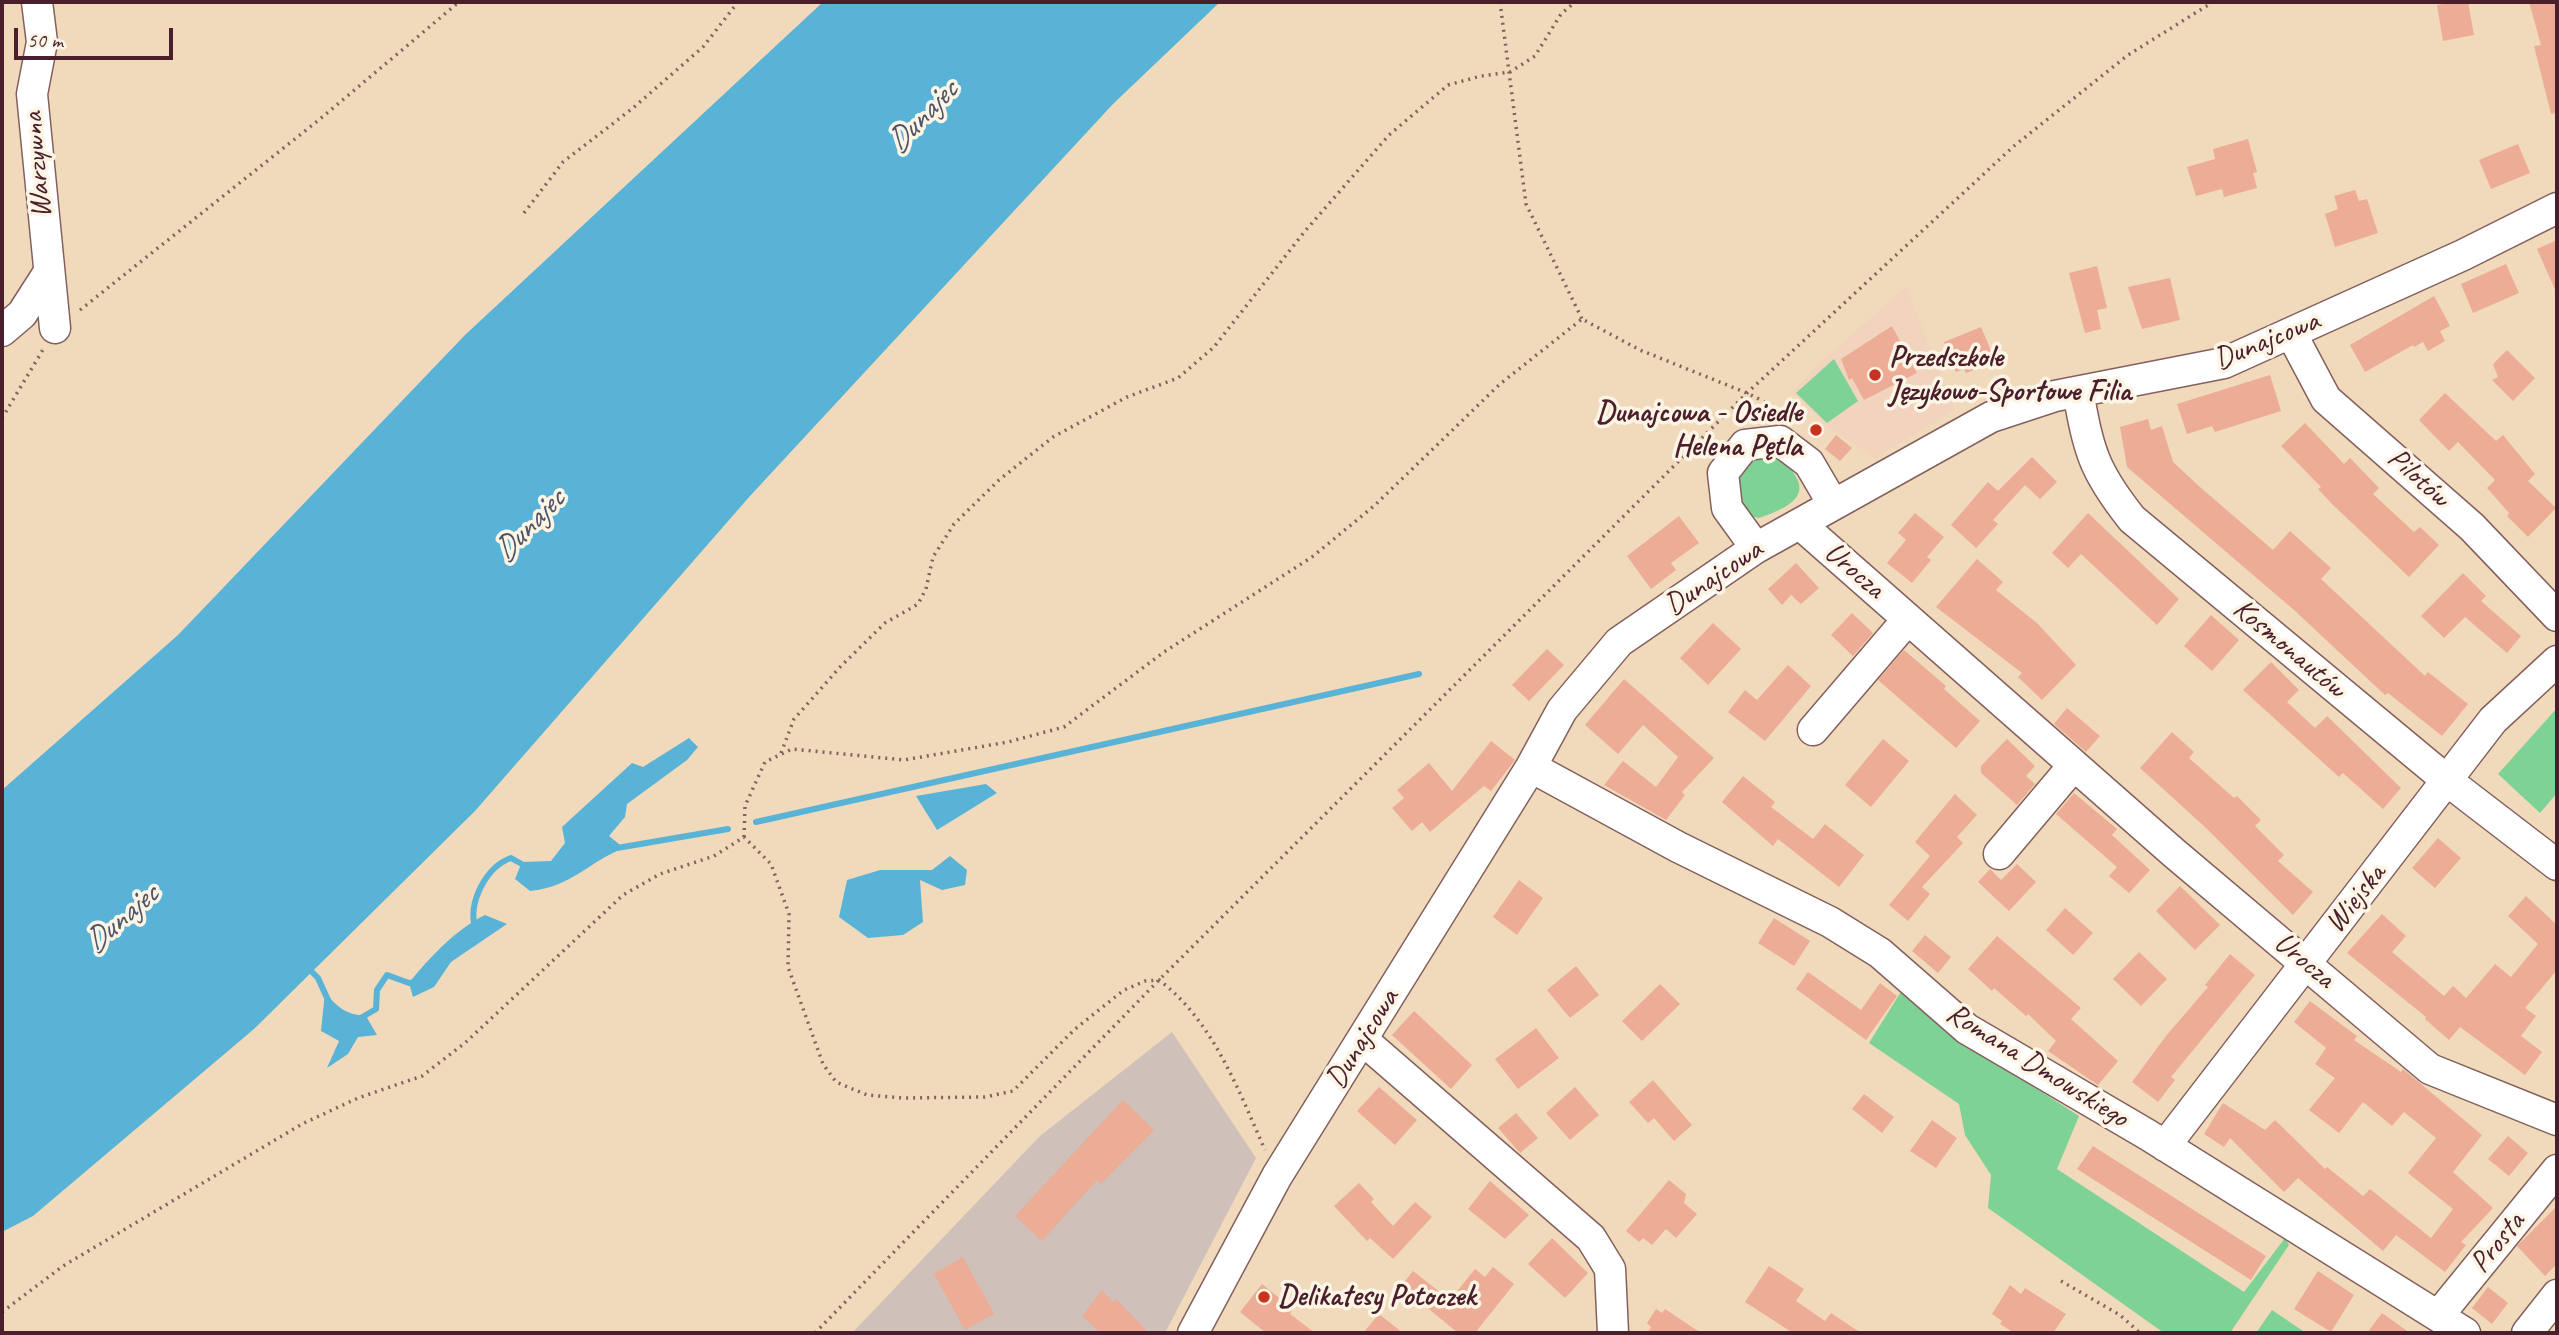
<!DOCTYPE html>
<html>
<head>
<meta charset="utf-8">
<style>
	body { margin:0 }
	#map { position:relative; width:2559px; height:1335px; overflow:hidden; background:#f1dabb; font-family:Caveat,sans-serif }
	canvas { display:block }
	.frame { position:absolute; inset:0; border:4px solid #4a1f2b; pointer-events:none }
	.scale { position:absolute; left:14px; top:28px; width:159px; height:32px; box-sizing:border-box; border:4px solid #4a1f2b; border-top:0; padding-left:9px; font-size:21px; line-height:24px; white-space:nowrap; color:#4a1f2b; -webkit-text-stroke:5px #fcf5e5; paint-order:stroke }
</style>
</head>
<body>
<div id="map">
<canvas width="2559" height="1335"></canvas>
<div class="frame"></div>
<div class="scale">50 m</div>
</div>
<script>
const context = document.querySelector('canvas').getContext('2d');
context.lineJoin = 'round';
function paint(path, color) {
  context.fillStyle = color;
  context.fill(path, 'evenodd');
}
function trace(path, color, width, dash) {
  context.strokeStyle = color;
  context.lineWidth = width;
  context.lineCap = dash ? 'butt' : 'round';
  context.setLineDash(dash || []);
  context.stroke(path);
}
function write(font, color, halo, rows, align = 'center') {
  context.font = font + ' Caveat,sans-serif';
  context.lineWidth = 7;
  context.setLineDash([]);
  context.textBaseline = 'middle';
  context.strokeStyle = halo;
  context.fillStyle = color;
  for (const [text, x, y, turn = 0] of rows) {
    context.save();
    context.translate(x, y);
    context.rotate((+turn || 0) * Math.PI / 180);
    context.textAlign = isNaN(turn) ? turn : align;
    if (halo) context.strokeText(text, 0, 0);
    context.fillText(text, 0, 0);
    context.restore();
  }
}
paint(new Path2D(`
	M1906,287L1955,410L1875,458L1825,425L1792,392L1824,359Z`), '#f2d4be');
paint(new Path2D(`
	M1172,1032L1256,1158L1165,1333H852L1040,1136Z`), '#cfc0ba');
paint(new Path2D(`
	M1834,359L1858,401L1827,423L1796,393Z
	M1772,451C1811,484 1810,501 1759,518L1750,516L1734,495C1738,461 1739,460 1772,451Z
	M2557,708V793L2540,813L2498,774Z
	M1904,987L1966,1043L2079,1116L2057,1169L2244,1292L2285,1238L2289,1245L2230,1333H2164L1988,1208L1991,1175L1965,1135L1959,1104L1869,1043Z
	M2272,1310L2306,1333H2256Z`), '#7fd295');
paint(new Path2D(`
	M823,2H1220L1113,104L750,496L475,811L254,1029L33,1216L2,1232V790L178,635L465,335Z
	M689,738L698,747L687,760L627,804L625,817L609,836L624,848C588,862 572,887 530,891L515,879L522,862L551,861L565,843L562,827L632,763L643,767Z
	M986,784L997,793L937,830L916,796Z
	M950,856L967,870L965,885L942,890L920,880L923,922L903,935L868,938L839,917L847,880L880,870H932Z
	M485,915L507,924L451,962L434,987L413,997L409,983C428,959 456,929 485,915Z
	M325,992C338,1008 345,1014 366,1016L377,1035L358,1037L348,1054L327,1068L339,1041L321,1031Z`), '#59b3d7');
trace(new Path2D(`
	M756,822L1419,674
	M617,848L728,829
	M475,928C468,902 486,867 511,858L527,867
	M308,968L318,978L328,1000
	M359,1019L376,1009L377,990L387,975L409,983L416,982`), '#59b3d7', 6);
paint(new Path2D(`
	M2455,2H2468L2474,35L2443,41L2437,5Z
	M2529,2H2557V113L2551,114L2534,46L2541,45Z
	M2248,139L2257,172L2253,173L2257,188L2224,197L2222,189L2196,196L2187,167L2215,159L2213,149Z
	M2518,144L2530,173L2491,189L2479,160Z
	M2355,190L2359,201L2367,199L2378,233L2335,247L2325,214L2338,209L2334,196Z
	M2557,240V294L2537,249Z
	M2506,264L2519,293L2473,313L2461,284Z
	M2097,266L2107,308L2097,310L2101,329L2085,333L2069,273Z
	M2170,278L2180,320L2142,329L2128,287Z
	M2434,296L2450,326L2440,331L2445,341L2428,351L2423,342L2414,347L2413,345L2365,372L2350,345Z
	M1892,326L1917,373L1864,400L1852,378L1849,380L1841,359Z
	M1981,327L1992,353L1979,358L1982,367L1966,373L1964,369L1956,372L1944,342Z
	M2507,350L2535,378L2513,401L2492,380L2498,377L2493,364Z
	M2270,375L2281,411L2215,432L2212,426L2187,434L2177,404Z
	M2445,393L2496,441L2503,435L2535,474L2528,481L2556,508L2528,537L2507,516L2509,513L2487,488L2495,480L2458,442L2449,451L2419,420Z
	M2148,419L2151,430L2162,426L2173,462L2200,487L2273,550L2290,531L2331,568L2321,579L2425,676L2428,672L2468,704L2442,736L2388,693L2385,695L2294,610L2127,467L2120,427Z
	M2305,423L2344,464L2350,458L2379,488L2373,494L2414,532L2420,527L2439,545L2409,577L2332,504L2318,489L2321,487L2281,446Z
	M1836,435L1852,448L1840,461L1825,449Z
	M2032,457L2057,482L2040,499L2025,485L1993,520L1998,524L1976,548L1951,525L1988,482L1998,491Z
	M1915,513L1944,537L1927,557L1931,560L1912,583L1887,563L1906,540L1898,533Z
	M2088,513L2179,599L2157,625L2081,554L2068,568L2052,553Z
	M1679,516L1699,543L1671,563L1676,570L1651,589L1627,556Z
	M1977,559L2003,582L1996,590L2038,624L2076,665L2042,700L2018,677L2022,673L1936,607Z
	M1796,563L1819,588L1801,604L1791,595L1782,605L1768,589Z
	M2463,573L2486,596L2481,601L2521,636L2507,653L2465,617L2444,638L2421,616Z
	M1852,613L1873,633L1853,656L1831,635Z
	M2211,615L2239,640L2212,671L2184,646Z
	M1713,623L1741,649L1708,685L1680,658Z
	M1547,649L1564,665L1529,701L1512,685Z
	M1904,650L1946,686L1944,689L1980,721L1956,748L1878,680Z
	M2271,662L2299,690L2287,702L2315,728L2327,716L2401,788L2383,809L2343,773L2339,777L2243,690Z
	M1788,665L1811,686L1765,741L1728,712L1745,690L1757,700Z
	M1624,679L1714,758L1682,792L1685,795L1666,820L1604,785L1623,761L1656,787L1678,757L1643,725L1618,754L1585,725Z
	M2067,708L2100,736L2086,752L2054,724Z
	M2172,732L2194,752L2189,758L2234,798L2237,796L2261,820L2255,826L2284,855L2278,861L2313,892L2293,915L2205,827L2140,768Z
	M1883,739L1909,761L1871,807L1845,785Z
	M2007,739L2035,766L2026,776L2035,784L2017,805L1981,773V766Z
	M1491,741L1515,760L1491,791L1484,786L1430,832L1422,822L1412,831L1392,808L1404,798L1397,790L1429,763L1452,791Z
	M1743,776L1775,802L1771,807L1813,839L1825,824L1864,855L1839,887L1778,839L1773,846L1722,802Z
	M2074,793L2117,829L2112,835L2150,870L2129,893L2109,876L2117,867L2056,814Z
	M1955,794L1977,815L1957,837L1963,843L1922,887L1930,894L1908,921L1889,905L1930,856L1915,842Z
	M2438,838L2461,858L2435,888L2412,868Z
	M2017,864L2036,882L2009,911L1978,882L1990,869L2001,880Z
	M1519,880L1543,898L1517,935L1493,917Z
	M2180,886L2220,925L2195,950L2156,911Z
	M2526,896L2557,925V970L2525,1008L2536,1016L2521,1036L2542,1052L2525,1075L2460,1027L2449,1040L2425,1019L2426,1017L2347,953L2382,914L2406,936L2392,952L2444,996L2453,986L2466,998L2495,964L2511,977L2538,944L2508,916Z
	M2065,908L2093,933L2073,955L2046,930Z
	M1774,918L1810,941L1794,966L1758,943Z
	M1925,935L1951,957L1938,973L1912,951Z
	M1997,936L2081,1008L2071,1019L2118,1061L2098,1085L2048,1051L2056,1041L2028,1014L2026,1016L1994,988L1992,991L1968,969Z
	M2139,952L2167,979L2141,1006L2113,979Z
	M2230,954L2255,975L2171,1077L2175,1080L2158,1102L2132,1082L2166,1036L2208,987L2205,985Z
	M1576,966L1599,995L1570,1018L1547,990Z
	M1808,972L1861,1010L1880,983L1897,996L1866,1040L1796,989Z
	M1660,984L1680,1004L1642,1041L1622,1021Z
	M2310,1001L2357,1036L2354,1040L2401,1072L2403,1069L2482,1135L2453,1172L2493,1208L2461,1242L2466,1245L2445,1272L2396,1235L2383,1251L2298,1178L2284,1192L2230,1138L2224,1147L2204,1134L2223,1103L2265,1130L2275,1120L2325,1169L2327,1167L2363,1196L2370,1189L2431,1238L2453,1209L2408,1173L2436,1138L2404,1112L2392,1126L2363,1102L2339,1133L2309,1110L2335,1078L2315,1064L2326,1048L2294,1022Z
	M1414,1011L1472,1065L1451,1089L1392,1035Z
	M1536,1028L1559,1058L1518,1089L1495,1059Z
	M1653,1080L1692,1125L1674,1141L1654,1118L1648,1123L1629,1102Z
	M1379,1087L1417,1120L1395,1145L1357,1111Z
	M1575,1087L1599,1115L1570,1140L1546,1113Z
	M1864,1094L1894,1117L1882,1133L1852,1109Z
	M1123,1100L1154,1130L1101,1184L1097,1180L1042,1241L1015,1216Z
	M1516,1113L1538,1138L1520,1153L1498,1128Z
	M1932,1120L1957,1138L1936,1168L1910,1151Z
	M2508,1136L2528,1153L2509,1176L2488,1159Z
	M2093,1146L2266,1256L2251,1280L2077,1169Z
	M1669,1180L1686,1194L1684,1203L1697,1214L1676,1238L1666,1229L1652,1245L1643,1238L1639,1242L1626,1231Z
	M1490,1181L1529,1215L1505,1239L1468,1209Z
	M1359,1183L1374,1199L1371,1202L1393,1226L1415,1202L1432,1217L1393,1259L1370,1238L1367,1241L1334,1206Z
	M2557,1206V1264L2545,1276L2517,1246Z
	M1552,1238L1588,1273L1565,1298L1528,1264Z
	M963,1257L994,1314L965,1330L934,1274Z
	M1769,1266L1804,1289L1796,1301L1825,1321L1831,1313L1861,1333H1793L1745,1302Z
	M1493,1267L1514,1284L1475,1333H1458L1401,1286L1413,1271L1450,1300L1475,1269L1485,1277Z
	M2318,1271L2354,1295L2331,1332L2294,1309Z
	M1262,1284L1293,1309L1290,1314L1315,1333H1266L1240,1312Z
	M2010,1285L2021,1294L2025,1288L2066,1314L2053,1333H2014L2000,1324L2002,1321L1992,1314Z
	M2488,1287L2508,1303L2492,1324L2472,1308Z
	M1102,1290L1113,1302L1116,1299L1149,1333H1101L1082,1316Z
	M1656,1309L1662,1313L1665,1309L1701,1333H1647L1651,1327L1647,1323Z
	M2382,1313L2410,1333H2367Z
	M1379,1314L1403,1333H1363Z`), '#ecac95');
const minor = new Path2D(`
	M37,2L42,42L32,94L55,328
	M2,331L22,314L47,275
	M2291,333L2326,399L2472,527L2557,616
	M2078,392C2089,451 2093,470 2132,519L2449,782L2557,865
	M1800,524L2174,853L2430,1069L2557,1120
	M1756,548L1727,508L1723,473L1745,445L1780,441L1809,463L1833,504
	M1813,730L1908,619
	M1531,767L1678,847L1830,922L1880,953L1967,1029L2148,1135L2465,1333
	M1999,854L2074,765
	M1364,1041L1591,1238L1610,1269L1613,1333
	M2165,1146L2493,720L2557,661
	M2438,1316L2557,1170
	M1193,1333L1277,1176L1531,767L1562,710L1619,642L1756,548L1991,417L2055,396L2224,363L2463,255L2557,208
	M2527,1333L2557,1295`);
trace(minor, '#84605d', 33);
trace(new Path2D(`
	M1500,2L1526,204L1582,319
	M524,213L563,162L633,108L703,47L738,2
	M80,310L320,119L459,2
	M2,418L44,348
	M781,753L794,719L841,666L885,623L918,604L926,589L933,557L954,524L999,480L1053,437L1127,397L1178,378L1214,347L1305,231L1389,135L1448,85L1481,76L1510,72L1535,56L1561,14L1575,2
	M744,837L745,806L765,762L792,749L904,760L1008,742L1064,727L1164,652L1312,557L1374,506L1500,384L1582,319L1640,350L1747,393L1765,402L1771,419
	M2061,1281L2120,1315L2140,1333
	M2,1312L63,1266L302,1124L358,1098L422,1076L465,1043L623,895L660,874L714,856L744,837L771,864L789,914L788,967L823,1064L836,1082L867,1095L903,1098L985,1097L1013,1091L1075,1029L1124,990L1145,981L1159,980C1213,1021 1238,1089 1265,1150
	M815,1333L1159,980L1747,393L2014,146L2128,55L2213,2`), '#84605d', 3.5, [2, 5]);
trace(minor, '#fff', 30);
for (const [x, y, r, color] of [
	[1875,375,7,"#c8321e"],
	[1816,430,7,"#c8321e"],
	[1264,1297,7,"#c8321e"]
]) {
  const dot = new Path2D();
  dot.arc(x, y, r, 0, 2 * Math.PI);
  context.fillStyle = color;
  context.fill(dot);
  trace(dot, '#fcf5e5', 2.5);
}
write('30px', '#4a1f2b', '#fcf5e5', [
	["Warzywna",38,165,-95],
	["Dunajcowa",2267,341,-22],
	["Pilotów",2418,478,42],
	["Urocza",1854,571,41],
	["Dunajcowa",1714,578,-34],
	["Kosmonautów",2289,649,40],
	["Wiejska",2356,899,-52],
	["Urocza",2304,961,40],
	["Dunajcowa",1363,1039,-58],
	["Romana Dmowskiego",2037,1066,32],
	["Prosta",2498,1243,-51]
]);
write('bold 30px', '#4a1f2b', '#fcf5e5', [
	["Przedszkole",1889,358],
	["Językowo-Sportowe Filia",1889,392],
	["Dunajcowa - Osiedle",1802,413,"right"],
	["Helena Pętla",1802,447,"right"],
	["Delikatesy Potoczek",1278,1297]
], 'left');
write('italic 32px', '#4f5367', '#fcf5e5', [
	["Dunajec",923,117,-46],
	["Dunajec",530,526,-46],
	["Dunajec",122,919,-41]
]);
</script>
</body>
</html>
